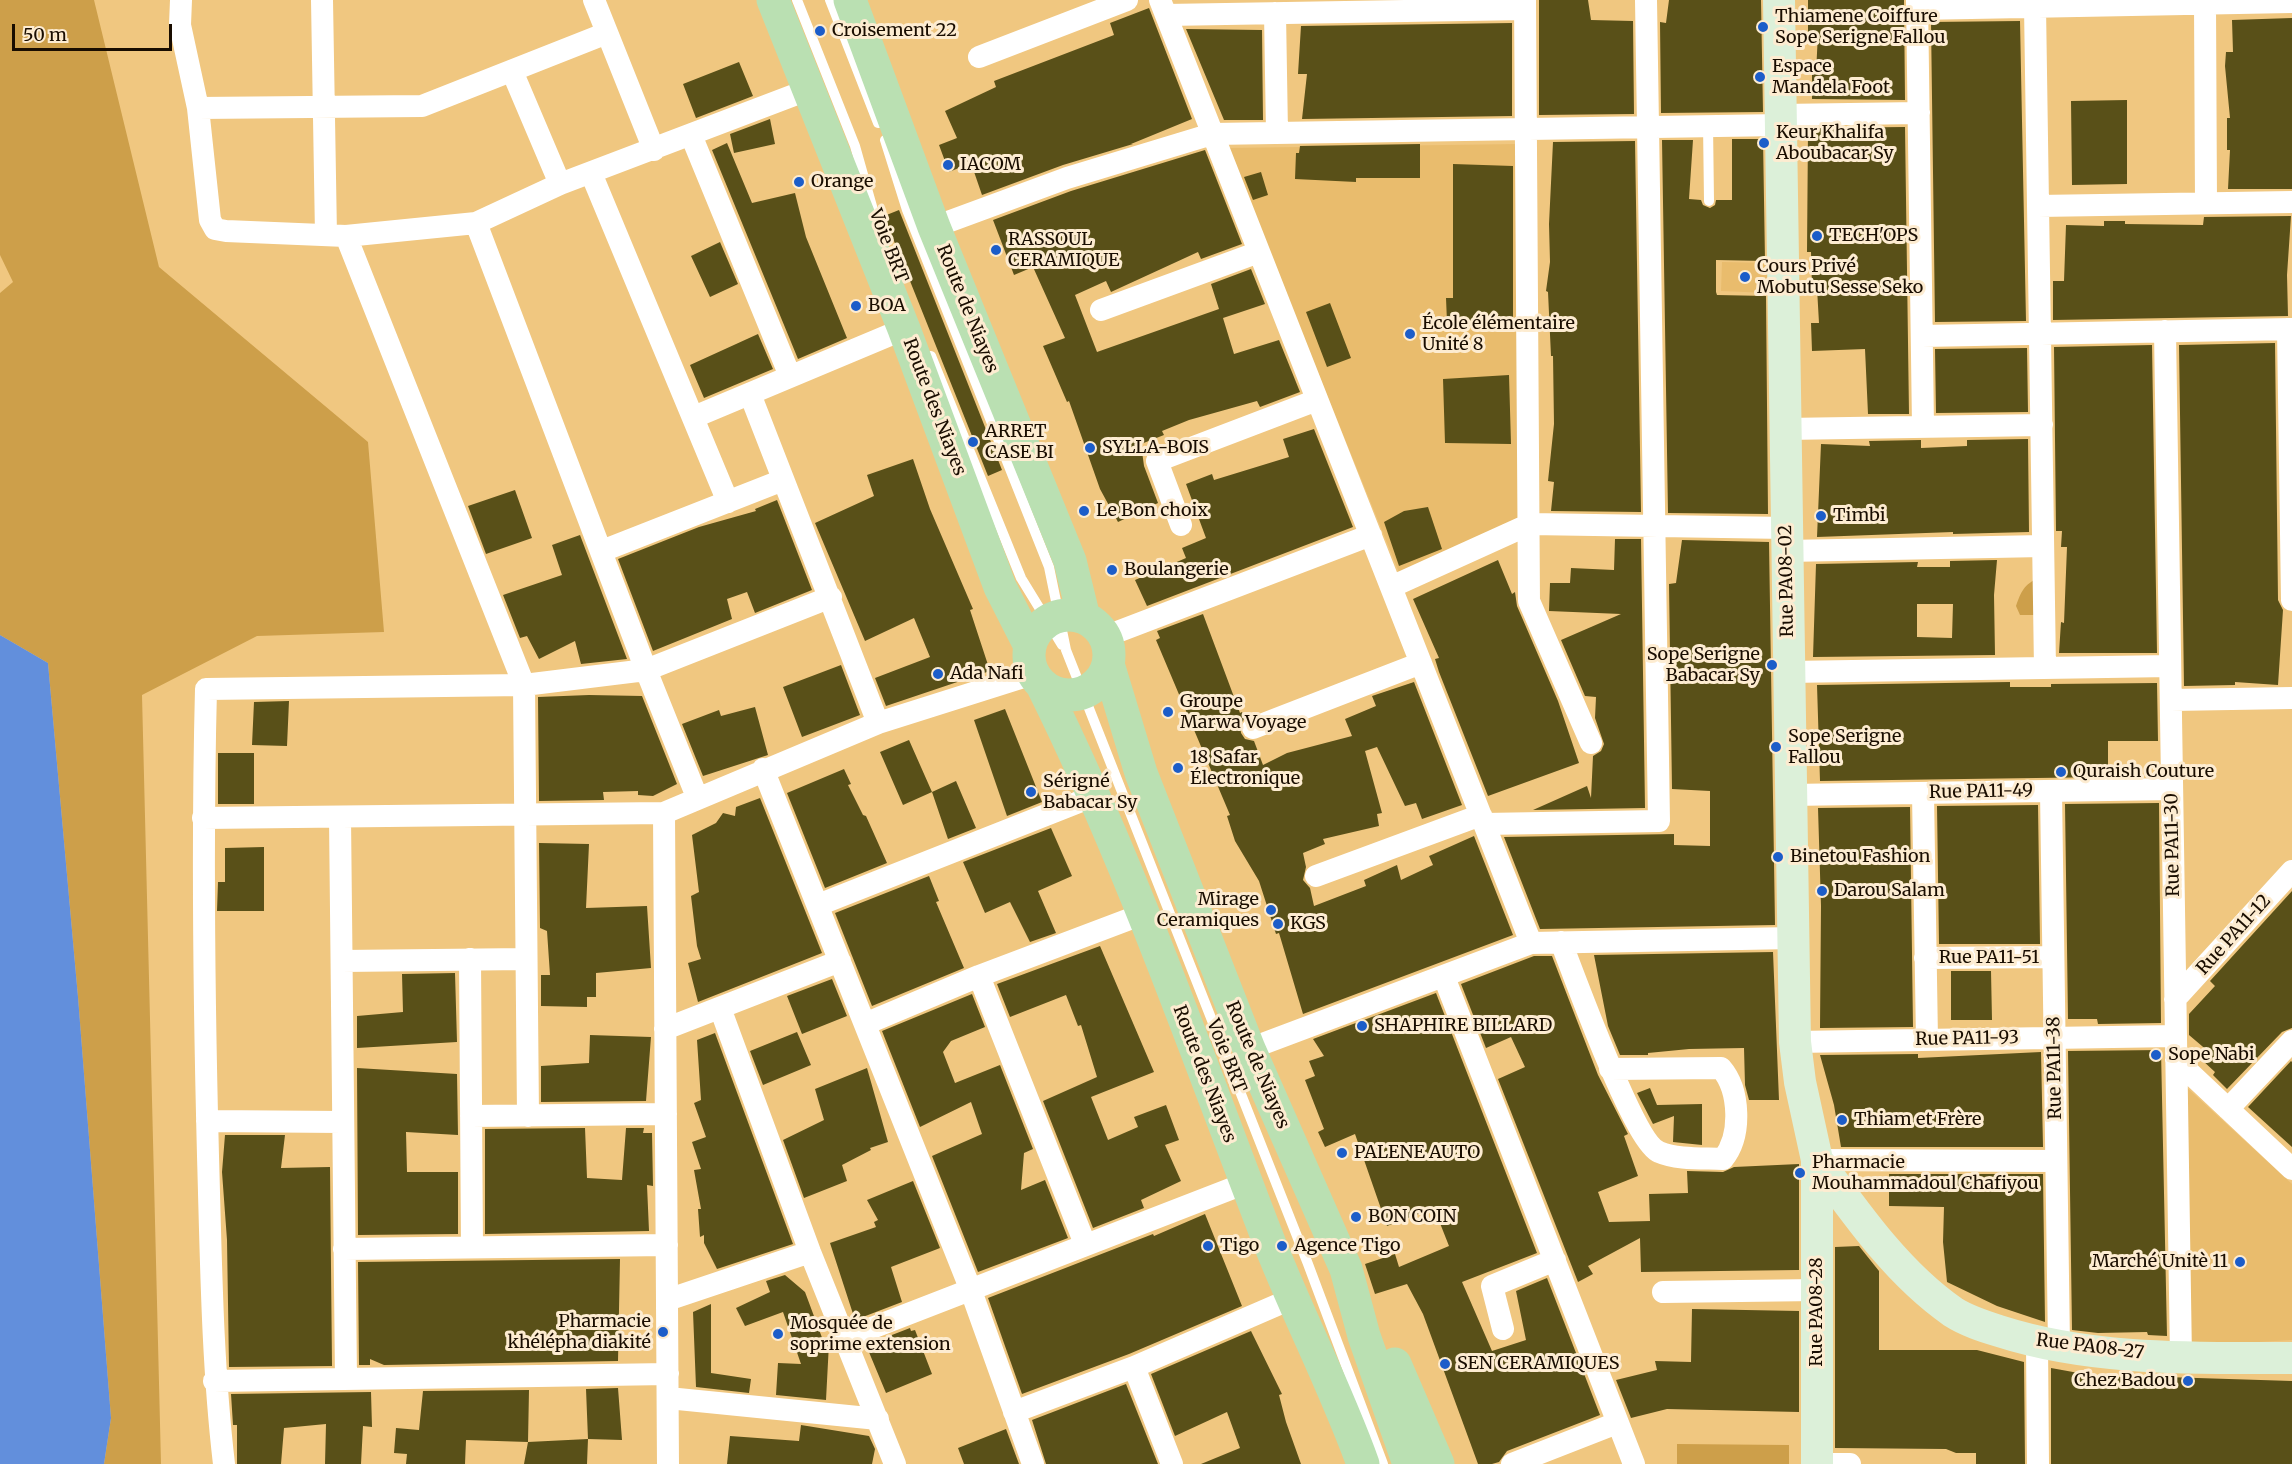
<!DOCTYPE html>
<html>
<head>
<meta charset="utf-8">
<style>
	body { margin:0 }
	#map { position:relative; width:2292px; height:1464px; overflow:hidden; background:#f0c780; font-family:Merriweather,serif }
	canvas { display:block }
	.scale { position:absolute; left:12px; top:24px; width:160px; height:27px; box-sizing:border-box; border:3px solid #190d00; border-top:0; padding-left:8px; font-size:18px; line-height:21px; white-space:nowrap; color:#190d00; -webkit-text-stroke:4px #fdecd1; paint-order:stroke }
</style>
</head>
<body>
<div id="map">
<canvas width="2292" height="1464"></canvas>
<div class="scale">50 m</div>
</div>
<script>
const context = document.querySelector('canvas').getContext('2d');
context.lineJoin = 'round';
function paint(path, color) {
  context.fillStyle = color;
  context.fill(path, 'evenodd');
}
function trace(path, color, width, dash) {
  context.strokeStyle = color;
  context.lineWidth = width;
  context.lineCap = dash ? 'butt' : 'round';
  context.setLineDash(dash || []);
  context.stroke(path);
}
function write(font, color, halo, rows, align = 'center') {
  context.font = font + ' Merriweather,serif';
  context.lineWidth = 6;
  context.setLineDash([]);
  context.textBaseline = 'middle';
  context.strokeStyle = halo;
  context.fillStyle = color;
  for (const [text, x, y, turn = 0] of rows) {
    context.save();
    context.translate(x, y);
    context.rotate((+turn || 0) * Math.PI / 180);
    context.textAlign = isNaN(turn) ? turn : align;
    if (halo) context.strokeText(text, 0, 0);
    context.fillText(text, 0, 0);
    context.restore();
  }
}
paint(new Path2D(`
	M1518,144V520L1400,575L1227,148Z
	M1722,262L1770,263L1769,293L1721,291Z
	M2183,1084L2292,1184V1340L2190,1346Z`), '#e9bc6d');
paint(new Path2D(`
	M0,0H94L159,267L368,442L384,632L257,636L142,695L161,1464H104L111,1418L78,997L48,663L0,635V293L13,282L0,255Z
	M2039,578V615H2020L2016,606C2021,592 2024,584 2039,578Z
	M1677,1444L1789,1445V1464H1677Z`), '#cd9f4a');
paint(new Path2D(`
	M0,635L48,663L78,997L111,1418L104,1464H0Z`), '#628fdc');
paint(new Path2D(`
	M1539,0H1588L1591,20L1633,21L1634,114L1539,115Z
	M1669,0H1761L1763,112L1661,113L1660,22L1666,23Z
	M1808,0H1904L1905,100L1812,99V73H1816L1818,33H1808Z
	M1149,8L1192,119L1131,144H1133L1063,165L982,195L971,163L949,172L939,145L957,138L945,111L996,87L994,81L1114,35L1110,23Z
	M2292,18V189H2228L2230,150H2227V118H2230L2225,66L2226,52H2233L2232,20Z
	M2020,21L2026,321L1935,322L1931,22Z
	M1512,23V116L1302,119L1307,74H1298L1301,26Z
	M1186,29L1262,30L1263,120H1224Z
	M739,62L753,96L696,118L683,84Z
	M2127,100V184L2072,185L2071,101Z
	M770,119L775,144L734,153L730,134Z
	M1905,127L1909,414H1868L1865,349L1812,351L1811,323H1819L1817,288H1812L1811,252H1807L1808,131L1810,128Z
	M1732,139H1763L1765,261L1716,260V292L1717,295L1766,296L1768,514L1668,513L1662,140H1693L1689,199L1701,200L1703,205L1710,208L1715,205L1716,200H1732Z
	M1635,141L1641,512L1551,511L1554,482L1548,481L1554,424L1553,356H1551L1548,292L1546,291L1550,262L1549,224L1553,142Z
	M727,143L752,203L795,193L806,237L847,338L798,359L712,150Z
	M1420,144V178H1356V182L1295,179L1296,153H1299L1300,146Z
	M1205,150L1242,244L1201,259L1198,252L1111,292L1106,281L1075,295L1097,352L1219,309L1211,284L1251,269L1265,304L1223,318L1234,354L1279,340L1300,392L1260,407L1257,401L1189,420L1162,431L1164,435L1141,444L1144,466L1158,503L1118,522L1100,489L1069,401L1067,402L1043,346L1065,338L1033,267L1014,275L993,220L1071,191Z
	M1453,164L1513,166V322H1447L1446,298H1453Z
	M1261,172L1268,195L1253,200L1244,177Z
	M899,210L1002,470L988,476L884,216Z
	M2291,216L2287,275L2288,316L2053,320V281H2064L2066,225L2104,226V221H2125V224L2203,225L2204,217Z
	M720,242L738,284L710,297L691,256Z
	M1330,303L1351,358L1327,367L1306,312Z
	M758,334L773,369L704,398L690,365Z
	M2275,343L2278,600L2283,610L2278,685L2235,682V685L2184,686L2179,345Z
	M2152,345L2157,653H2059L2061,622L2064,623L2067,547H2061L2062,531H2056L2054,347Z
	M2027,348L2028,412L1936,413L1935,349Z
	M1509,375L1511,444L1445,443L1443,379Z
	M1314,429L1353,527L1147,606L1135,580L1186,558L1182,548L1206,538L1186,484L1212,474L1214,480L1289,457L1283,439Z
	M2028,439L2029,532L1953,534V532L1817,537L1821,444L1870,446L1869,441L1921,440V448L1967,446V440Z
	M913,459L930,509L973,609L970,610L990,671L886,706L875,678L930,657L914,618L865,641L815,523L874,496L867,475Z
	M515,490L532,538L486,554L468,506Z
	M777,500L812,590L755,613L747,592L727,599L732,619L653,651L618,559L699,527L756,511L755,509Z
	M1428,507L1442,549L1399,566L1384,522L1404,511Z
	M580,535L627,659L581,664L575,641L539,659L527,636L520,638L503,595L562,575L552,545Z
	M1615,539H1641L1645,808L1533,810L1587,786L1591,798L1593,756L1601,751L1604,744L1595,718L1596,697L1585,696L1561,640L1621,614L1549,611L1550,583H1570L1571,568L1614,570Z
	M1682,540L1769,542L1775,925L1540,929L1504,837L1674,834V845L1710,846V791L1672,789L1669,584L1676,583Z
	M1498,560L1512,594L1515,592L1517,606L1558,701L1579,763L1488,796L1439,672L1435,659L1439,658L1413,599Z
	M1997,560L1994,595L1995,655L1813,657L1816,564L1918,562L1917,567H1950V561ZM1917,604H1953L1952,638L1917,637Z
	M1203,614L1240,713L1242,712L1245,718L1240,725L1241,733L1245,739L1254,741L1263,765L1287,753L1352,736L1345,719L1376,706L1372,696L1414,682L1462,805L1422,819L1416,803L1405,806L1377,747L1365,751L1382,813L1377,814L1379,826L1323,839L1325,844L1303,853L1306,867L1303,880L1310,888L1314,906L1366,886L1364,880L1397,865L1401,880L1433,865L1429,856L1474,836L1513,935L1303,1014L1279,933L1276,934L1259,881L1235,841L1227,816L1230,815L1156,640L1160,638L1157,631Z
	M841,665L860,715L802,737L783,687Z
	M2010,682V687H2051V684L2157,683L2158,741H2108V777L1820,781L1817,685Z
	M589,695L642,696L677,784L653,796L638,795V791L603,792L604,800L539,801L538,697Z
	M289,701L287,746L252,745L254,702Z
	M755,707L768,755L703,776L682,724L719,710L721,716Z
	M1005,709L1042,802L1007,816L974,720Z
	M909,740L932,792L956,781L976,828L948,839L932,792L903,805L880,752Z
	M218,753H254V804H218Z
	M844,769L851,784L848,785L863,815L866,816L887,863L825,888L787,793Z
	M760,798L822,953L698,1002L688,963L701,959L697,946L691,896L699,892L692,835L716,823L723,813L735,816L736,807Z
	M2159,803L2161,1023L2098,1024L2097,1019H2068L2065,804Z
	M2038,805L2040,944H1939L1937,806Z
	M1910,807L1913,1027L1820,1028L1821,906L1818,808Z
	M1051,828L1072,876L1038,891L1056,933L1030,942L1010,902L985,913L963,862Z
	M539,843L589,844L586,908L647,906L651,968L596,973V997H587V1007L541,1006V975H550L547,931L540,928Z
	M264,847V911H217L218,882H225V848Z
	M929,876L939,901L936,902L964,968L872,1006L835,913Z
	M2292,891V1028L2282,1032L2227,1089L2213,1075L2215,1072L2202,1060L2209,1052L2189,1035V1014L2215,986L2210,981Z
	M1100,946L1154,1072L1091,1097L1108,1140L1138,1127L1134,1117L1166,1105L1179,1140L1165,1145L1181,1181L1141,1200L1144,1208L1093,1228L1043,1101L1097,1077L1081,1025L1078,1026L1066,995L1010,1017L997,984Z
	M1773,952L1779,1100H1749L1745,1085L1744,1048L1689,1049L1648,1053V1055H1620L1608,1026L1594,955Z
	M1534,956H1552L1598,1075L1628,1134L1624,1136L1638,1176L1598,1192L1609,1222L1650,1221L1649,1194L1688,1193L1687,1171L1723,1172L1734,1167L1799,1164V1270L1641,1272L1640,1238L1588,1266L1593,1274L1578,1282L1498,1079L1525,1067L1511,1037L1486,1048L1461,984Z
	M1951,971H1991L1992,1020H1951Z
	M455,973L457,1042L357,1048V1016L403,1012L402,974Z
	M832,979L847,1016L802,1034L787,996Z
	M1436,993L1537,1253L1462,1282L1492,1351L1526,1340L1516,1291L1547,1278L1600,1415L1507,1451L1499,1462L1492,1464H1478L1423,1314L1407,1284L1375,1294L1365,1264L1395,1254L1399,1267L1449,1246L1434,1208L1387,1226L1355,1134L1325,1147L1318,1132L1324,1129L1305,1080L1315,1076L1309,1061L1324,1056L1313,1039Z
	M972,994L985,1027L951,1041L943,1052L955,1083L1000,1065L1033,1149L1024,1153L1021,1190L1045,1180L1068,1238L978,1272L932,1156L982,1134L971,1102L920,1127L882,1031Z
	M797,1032L811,1065L763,1085L750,1051Z
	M715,1033L793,1244L717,1269L704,1243V1235L700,1237L698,1209H701L694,1170L701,1169L692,1142L706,1137L694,1103L701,1100L697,1040Z
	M590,1035L651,1037L646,1101L541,1102V1066L589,1063Z
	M2161,1050L2167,1336L2148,1335L2147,1332L2098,1333L2072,1330L2068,1051Z
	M2041,1052L2043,1147H1841L1834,1105L1820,1055L1918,1054V1058Z
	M2291,1061L2292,1062V1147L2248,1107Z
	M357,1068L457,1074L458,1135L406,1132L407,1172H458V1234L358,1235Z
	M867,1068L888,1142L870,1148L871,1150L842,1165L847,1181L804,1198L783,1140L824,1120L815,1089Z
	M1650,1088L1657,1105L1702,1104V1145L1673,1142L1674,1116L1653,1124L1637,1093Z
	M585,1128L587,1178L622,1180L626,1128H644L643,1133H652L653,1186L647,1185L649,1231L485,1234V1129Z
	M225,1135H285L281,1168L330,1167L332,1366L229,1367L227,1240L222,1172Z
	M1889,1174H2043L2045,1322L1997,1306L1947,1282L1943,1242L1944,1207L1889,1206Z
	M913,1181L940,1248L891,1267L902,1302L855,1320L830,1243L876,1227L874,1222L878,1220L867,1200Z
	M1205,1214L1242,1306L1129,1354L1022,1394L988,1298L1153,1234L1154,1236Z
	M1859,1246L1879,1271V1350H1977L2024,1362L2025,1464H1976V1453H1956L1946,1449L1835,1448V1247Z
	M620,1259L618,1361L384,1365L370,1359V1365H359L358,1262Z
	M785,1275L805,1292L824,1343H829L826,1400L776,1395L778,1363L801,1364L783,1312L745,1326L736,1308L770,1292L766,1281Z
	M711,1304V1373L751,1379L749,1393L696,1387L693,1312Z
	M1692,1309L1799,1311V1412L1667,1409L1631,1418L1616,1380L1657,1370L1655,1361L1691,1362Z
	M910,1328L911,1331L915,1330L932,1374L886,1393L866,1345Z
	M1251,1331L1282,1394L1279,1395L1286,1422L1301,1464H1201L1240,1448L1227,1412L1175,1436L1151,1374Z
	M2051,1368L2106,1378L2134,1376L2292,1381V1464H2051Z
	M1126,1384L1158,1464H1046L1032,1420Z
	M618,1388L622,1440L588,1439L586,1389Z
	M529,1390L528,1442L466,1440L465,1464H406L407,1454L394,1453L396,1428L419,1430L423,1391Z
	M371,1392L372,1427L363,1426L361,1464H325L326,1424L284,1428L281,1464H237V1425H233L231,1394Z
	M801,1425L869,1436L875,1449L872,1464H727L730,1436L799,1441Z
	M1006,1429L1019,1464H964L958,1448Z
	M588,1439L587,1464H524L528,1442Z`), '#595018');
trace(new Path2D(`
	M797,0L855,146L875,217
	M830,0L878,123
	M1708,124L1709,201
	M885,140L907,210L1049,567L1066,650L1308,1264L1383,1464
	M931,356L1021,578L1062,645`), '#fff', 10);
trace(new Path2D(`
	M181,0L180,25L198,108L210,220L215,229L226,231L346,236L524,685L528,1116
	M322,0L326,235
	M594,0L654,150
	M1160,0L1531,943
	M1525,0L1529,601L1591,743
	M1917,0L1923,426
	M2205,3L2206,203
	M2035,6L2045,668
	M1917,9L2292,2
	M1275,13L1277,133
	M1166,15L1525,9
	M979,57L1127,0
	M512,71L560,184
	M198,108L422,106L607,33
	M1781,115L1919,113
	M691,135L790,376
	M591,173L728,502
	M2038,206L2292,202
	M476,223L646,670L697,797
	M934,227L1067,178L1212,134L1781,125
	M346,236L476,223L560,184L810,89
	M1101,310L1259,252
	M2288,329L2292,600
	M2165,331L2181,1358
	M1922,336L2292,329
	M750,394L878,723
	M694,417L904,329
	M1785,429L2042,425
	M1181,525L1157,461L1317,400
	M602,551L783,480
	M1787,551L2043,546
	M1391,587L1530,524L1787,528
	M1104,637L1371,535
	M1789,672L2170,666
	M2171,700L2292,698
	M1253,728L1421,663
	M763,769L970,1288L1033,1464
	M2051,791L2059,1346
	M1923,793L1927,1040
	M1791,795L2172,789
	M664,813L668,1464
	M340,817L346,1378
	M203,818L664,813L878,723L1033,674
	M1484,824L1659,821L1646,0
	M1316,876L1481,815
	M818,905L1094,796
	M1561,942C1574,975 1634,1142 1659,1152C1677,1160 1704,1158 1723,1159C1742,1136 1740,1090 1721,1068L1610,1069
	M1925,958L2053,957
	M470,959L472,1247
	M342,961L526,959
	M979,976L1085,1244
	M1444,977L1634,1464
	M2175,999L2292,871
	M720,1008L810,1252L895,1464
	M865,1024L979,976L1143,914
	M665,1029L840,961
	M1795,1042L2176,1036
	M1249,1049L1531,943L1793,938
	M2176,1060L2292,1169
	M2228,1109L2292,1041
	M471,1116L666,1114
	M207,1121L343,1122
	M1817,1160L2056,1161
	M344,1249L667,1245
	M1663,1292L1817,1290
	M667,1300L810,1252
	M1503,1329L1492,1286L1555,1260
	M846,1338L1246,1183
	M2037,1343L2038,1464
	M1134,1367L1172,1464
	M214,1381L668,1374
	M668,1398L878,1419
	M1014,1412L1134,1367L1291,1299
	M224,1464C212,1362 211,1259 208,1156C204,1000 202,844 206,689L524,685L646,670L831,597
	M1512,1464L1617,1423
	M1817,1464H1850`), '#fff', 22);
trace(new Path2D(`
	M1779,0L1795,1042L1800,1082L1817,1160V1464
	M1817,1160C1856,1214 1898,1274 1953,1312C1967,1321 1983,1326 1999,1331C2092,1361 2195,1358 2292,1358`), '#dcf0d9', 32);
trace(new Path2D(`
	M773,0L904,329L1000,587L1030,646
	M850,0L934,227L1070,561L1084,618
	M1029 655a40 40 0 1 1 80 0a40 40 0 1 1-80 0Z
	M1108,664L1141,773L1249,1049L1346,1269L1364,1336L1409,1464
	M1042,685C1130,862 1195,1050 1266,1234C1296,1312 1335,1386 1363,1464
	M1395,1364L1438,1464`), '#bae0b2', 33);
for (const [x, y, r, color] of [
	[1763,27,6,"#1c5dc9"],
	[820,31,6,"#1c5dc9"],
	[1760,77,6,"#1c5dc9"],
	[1764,143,6,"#1c5dc9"],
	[948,165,6,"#1c5dc9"],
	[799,182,6,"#1c5dc9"],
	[1817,236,6,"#1c5dc9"],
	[996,250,6,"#1c5dc9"],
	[1745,277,6,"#1c5dc9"],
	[856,306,6,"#1c5dc9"],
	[1410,334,6,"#1c5dc9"],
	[973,442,6,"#1c5dc9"],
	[1090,448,6,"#1c5dc9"],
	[1084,511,6,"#1c5dc9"],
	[1821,516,6,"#1c5dc9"],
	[1112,570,6,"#1c5dc9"],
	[1772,665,6,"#1c5dc9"],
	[938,674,6,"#1c5dc9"],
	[1168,712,6,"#1c5dc9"],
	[1776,747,6,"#1c5dc9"],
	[1178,768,6,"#1c5dc9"],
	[2061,772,6,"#1c5dc9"],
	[1031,792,6,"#1c5dc9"],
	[1778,857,6,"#1c5dc9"],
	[1822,891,6,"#1c5dc9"],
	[1271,910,6,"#1c5dc9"],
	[1278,924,6,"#1c5dc9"],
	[1362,1026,6,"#1c5dc9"],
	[2156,1055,6,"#1c5dc9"],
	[1842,1120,6,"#1c5dc9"],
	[1342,1153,6,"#1c5dc9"],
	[1800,1173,6,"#1c5dc9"],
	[1356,1217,6,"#1c5dc9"],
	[1208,1246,6,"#1c5dc9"],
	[1282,1246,6,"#1c5dc9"],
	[2240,1262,6,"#1c5dc9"],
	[663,1332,6,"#1c5dc9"],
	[778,1334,6,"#1c5dc9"],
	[1445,1364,6,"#1c5dc9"],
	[2188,1381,6,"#1c5dc9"]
]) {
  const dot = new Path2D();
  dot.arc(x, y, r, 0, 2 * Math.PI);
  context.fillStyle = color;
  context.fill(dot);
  trace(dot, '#fdecd1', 2);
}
write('18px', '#190d00', '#fdecd1', [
	["Thiamene Coiffure",1775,17],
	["Sope Serigne Fallou",1775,38],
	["Croisement 22",832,31],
	["Espace",1772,67],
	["Mandela Foot",1772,88],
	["Keur Khalifa",1776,133],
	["Aboubacar Sy",1776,154],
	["IACOM",960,165],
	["Orange",811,182],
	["TECH'OPS",1829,236],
	["RASSOUL",1008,240],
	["CERAMIQUE",1008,261],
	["Cours Privé",1757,267],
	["Mobutu Sesse Seko",1757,288],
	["BOA",868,306],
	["École élémentaire",1422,324],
	["Unité 8",1422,345],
	["ARRET",985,432],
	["CASE BI",985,453],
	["SYLLA-BOIS",1102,448],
	["Le Bon choix",1096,511],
	["Timbi",1833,516],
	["Boulangerie",1124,570],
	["Sope Serigne",1760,655,"right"],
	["Babacar Sy",1760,676,"right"],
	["Ada Nafi",950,674],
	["Groupe",1180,702],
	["Marwa Voyage",1180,723],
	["Sope Serigne",1788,737],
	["Fallou",1788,758],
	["18 Safar",1190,758],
	["Électronique",1190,779],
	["Quraish Couture",2073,772],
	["Sérigné",1043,782],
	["Babacar Sy",1043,803],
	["Binetou Fashion",1790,857],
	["Darou Salam",1834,891],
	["Mirage",1259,900,"right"],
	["Ceramiques",1259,921,"right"],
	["KGS",1290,924],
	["SHAPHIRE BILLARD",1374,1026],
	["Sope Nabi",2168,1055],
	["Thiam et Frère",1854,1120],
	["PALENE AUTO",1354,1153],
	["Pharmacie",1812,1163],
	["Mouhammadoul Chafiyou",1812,1184],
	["BON COIN",1368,1217],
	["Tigo",1220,1246],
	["Agence Tigo",1294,1246],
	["Marché Unitè 11",2228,1262,"right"],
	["Pharmacie",651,1322,"right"],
	["khélépha diakité",651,1343,"right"],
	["Mosquée de",790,1324],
	["soprime extension",790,1345],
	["SEN CERAMIQUES",1457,1364],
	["Chez Badou",2176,1381,"right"]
], 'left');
write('18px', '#190d00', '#fdecd1', [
	["Voie BRT",888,246,69],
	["Route de Niayes",967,309,68],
	["Route des Niayes",934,407,69],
	["Rue PA08-02",1787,581,-91],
	["Rue PA11-49",1981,792,-1],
	["Rue PA11-30",2173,845,-91],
	["Rue PA11-12",2234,935,-48],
	["Rue PA11-51",1989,958],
	["Rue PA11-93",1967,1039,-1],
	["Voie BRT",1226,1056,68],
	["Route de Niayes",1257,1065,67],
	["Rue PA11-38",2055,1068,-91],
	["Route des Niayes",1204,1074,69],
	["Rue PA08-28",1817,1312,-90],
	["Rue PA08-27",2090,1347,7]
]);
</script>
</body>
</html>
